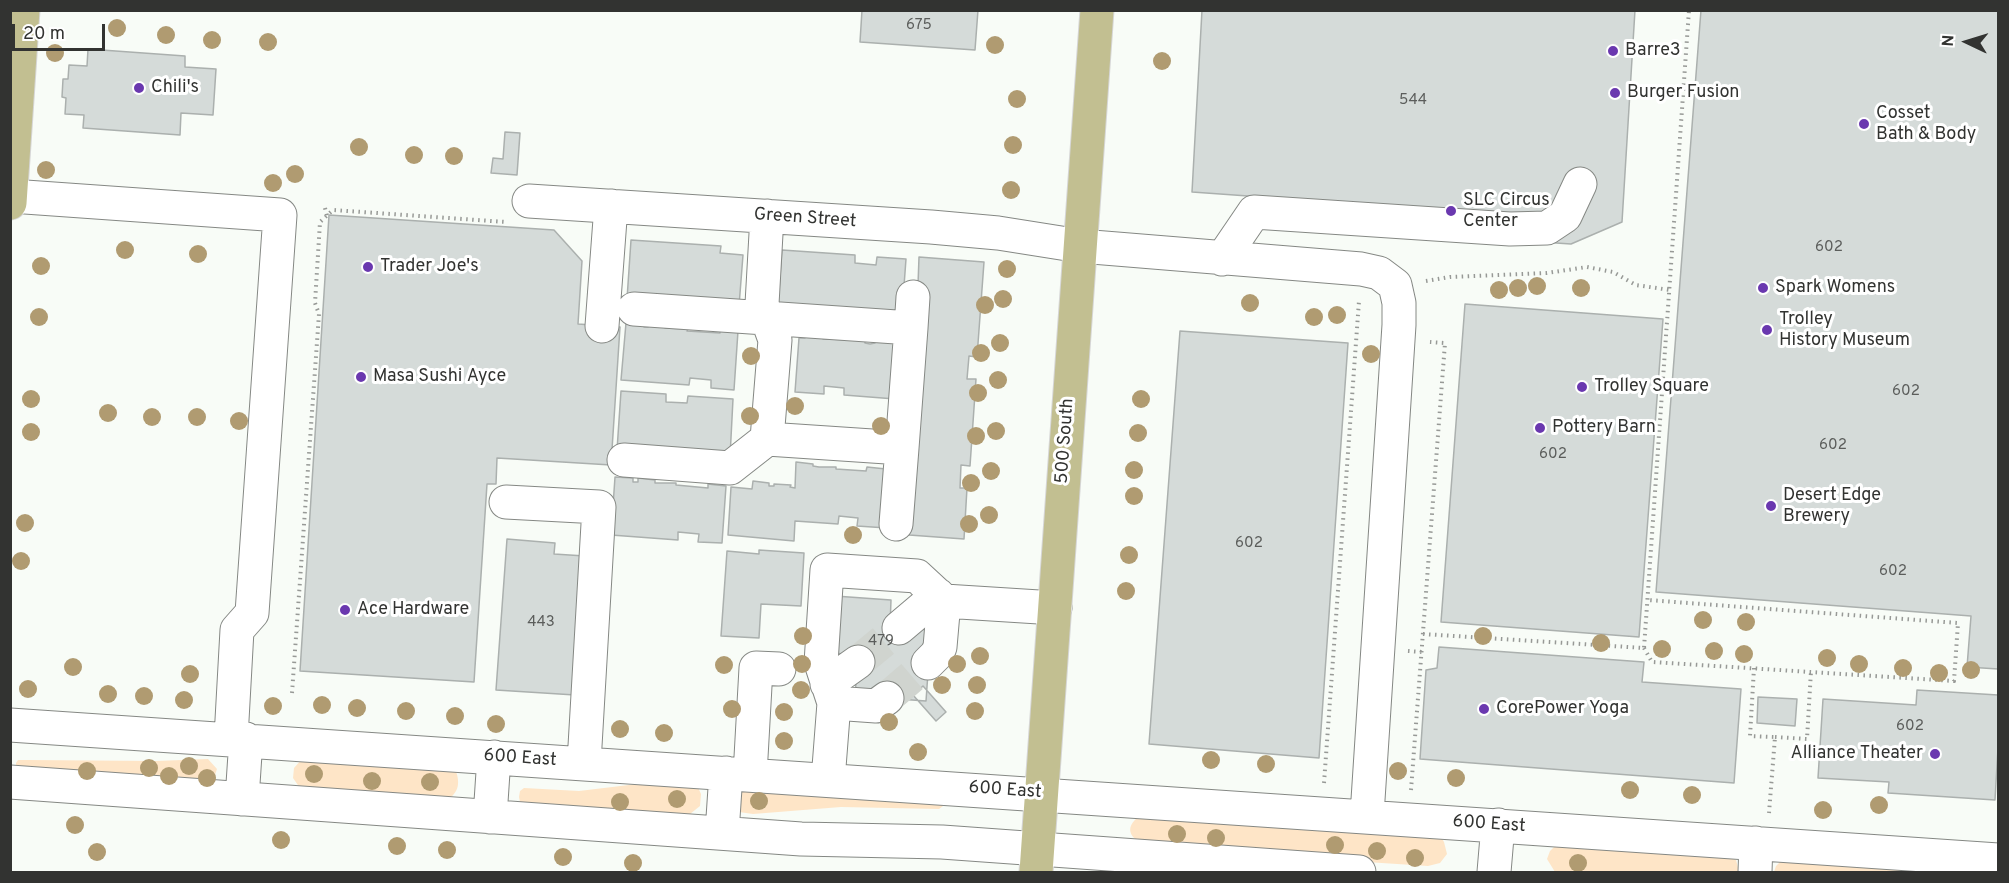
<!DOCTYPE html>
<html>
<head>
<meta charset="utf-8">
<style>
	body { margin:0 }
	#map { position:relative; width:2009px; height:883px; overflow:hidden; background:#f8fcf7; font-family:Overpass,sans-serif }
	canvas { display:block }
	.frame { position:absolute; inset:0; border:12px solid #323331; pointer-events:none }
	.north { position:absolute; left:1937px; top:12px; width:60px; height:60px; -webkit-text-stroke:4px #fff; paint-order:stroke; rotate:274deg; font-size:16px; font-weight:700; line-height:24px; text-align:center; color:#323331 }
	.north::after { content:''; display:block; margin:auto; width:21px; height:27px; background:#323331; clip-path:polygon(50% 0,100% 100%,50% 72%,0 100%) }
	.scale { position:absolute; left:12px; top:24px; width:93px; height:27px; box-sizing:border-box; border:3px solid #323331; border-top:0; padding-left:8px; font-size:18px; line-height:21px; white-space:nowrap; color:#323331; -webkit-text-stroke:4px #fff; paint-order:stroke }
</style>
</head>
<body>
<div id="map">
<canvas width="2009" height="883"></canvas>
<div class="frame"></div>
<div class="north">N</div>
<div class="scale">20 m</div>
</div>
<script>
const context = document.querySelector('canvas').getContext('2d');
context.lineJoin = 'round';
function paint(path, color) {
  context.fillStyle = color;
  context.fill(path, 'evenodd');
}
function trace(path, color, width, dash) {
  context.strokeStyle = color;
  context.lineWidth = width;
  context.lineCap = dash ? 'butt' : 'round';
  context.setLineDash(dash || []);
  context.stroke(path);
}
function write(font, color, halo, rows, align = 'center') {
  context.font = font + ' Overpass,sans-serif';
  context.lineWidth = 6;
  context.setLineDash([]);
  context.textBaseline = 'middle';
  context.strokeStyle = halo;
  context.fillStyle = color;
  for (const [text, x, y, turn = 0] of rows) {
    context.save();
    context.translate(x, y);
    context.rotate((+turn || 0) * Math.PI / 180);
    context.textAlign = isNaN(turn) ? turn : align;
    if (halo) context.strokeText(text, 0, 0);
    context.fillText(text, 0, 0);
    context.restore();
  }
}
paint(new Path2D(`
	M208,759L217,769L213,781L16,766V763L18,760H28L156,761Z
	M302,759L454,767C459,777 461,789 451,797L300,788L293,778L294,768Z
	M679,779L696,783L701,794L700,806L690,814L527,804L520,802L519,797L520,791L524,788L579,791Z
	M742,787L939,800L943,806L939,809L841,807L753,814L739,812L734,802Z
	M1138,817L1441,837L1444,842L1447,854L1440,863L1428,866L1150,848C1137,842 1120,832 1138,817Z
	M1557,844L1729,853L1736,860L1739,871L1555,872L1547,859L1550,851Z
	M1783,859L1998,872H1774L1776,866Z`), '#fee5c7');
const building = new Path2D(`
	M862,10H978L975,50L860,42Z
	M1202,10H1635L1622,222L1571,244L1302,226L1304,200L1192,192Z
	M1701,10H1998V669L1967,667L1971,616L1656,592Z
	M88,49L185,56V67L216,69L213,115L181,113L180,135L83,128L84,115L65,114L66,98L62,97L63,79H68L69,65L87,66Z
	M505,132L520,133L517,175L491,173L493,158L503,159Z
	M329,215L554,230L582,261L578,324L620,327L611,465L497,458L496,484H487L474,682L300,671Z
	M631,240L721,246L720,253L743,255L739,306L627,299Z
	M782,250L855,255V263L876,265L877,257L906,259L902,313L778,304Z
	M919,257L984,262L977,357L969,356L967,379H976L970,466L961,465L960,488H967L964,539L909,535Z
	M1465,304L1663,319L1639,637L1441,622Z
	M626,323L645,324L644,327H648L649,324L666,325L665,328L688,329L687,331L720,333V330L738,331L734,390L711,388V380L690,378L689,385L621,380Z
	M1180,331L1348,343L1319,758L1149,744Z
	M805,335L823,336V339L865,340V343L870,344L875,343L876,340L894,341L895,399L844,395V388L824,386V394L795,392L799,338H805Z
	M621,391L666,394V402L687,403L688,396L733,399L730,457L617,450Z
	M796,462L813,464V466L819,467H836V469L866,471L867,467L886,469L887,528L857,526L858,518L839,516L838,524L795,521L794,541L728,535L731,487L752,489L753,481L769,483V486H774V484L791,485L790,487L795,488Z
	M615,477L633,478V482H638V478L655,480V483H676V485L708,488V484L726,486L722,543L698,542L699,534L678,532V540L611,535Z
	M507,539L555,543L554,554L585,556L575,695L496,690Z
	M759,550L804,553L801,606L761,604L759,638L721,636L727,551L759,554Z
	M835,596L891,600L890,627L931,630L926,701L855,696L858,655L831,653Z
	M1439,647L1644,662L1642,682L1741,689L1734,783L1420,759L1426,670L1437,668Z
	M923,686L946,712L936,721L913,695Z
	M1917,690L1998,695V748L1995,800L1888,793L1889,782L1818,778L1823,699L1916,705Z
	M1758,697L1797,699L1795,726L1757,723Z`);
paint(building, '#d5dbd9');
trace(building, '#abb0ae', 1.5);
trace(new Path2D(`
	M858,662L899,628
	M887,698L928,663`), '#d0d4cf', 33, [33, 16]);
const minor = new Path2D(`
	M11,196L280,215L252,613L237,630L231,738
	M529,201L931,227L998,233L1080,246L1361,269L1379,273L1395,285L1399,303V325L1367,815
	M1222,259L1254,212L1510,229L1547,228L1565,216L1580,184
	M634,309L911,328L902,448L767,439L775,340L762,304L767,216
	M602,326L611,206
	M911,328L913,297
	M624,460L730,468L767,439
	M506,502L599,507L584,763
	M896,524L902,448
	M899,628L938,595
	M928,663L937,654L940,647L944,601
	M827,684L858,662
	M834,703L876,706L887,698
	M10,725L1998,860
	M750,775L756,668L779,669
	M828,780L834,703L821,663L827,570L917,576L944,601L1055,608
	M10,782L801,839L942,842L1359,872
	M242,799L246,739
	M490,817L494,757
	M722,833L726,773
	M1494,872L1498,825
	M1755,872L1756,843`);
const major = new Path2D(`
	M10,203L23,10
	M1036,872L1097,10`);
trace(minor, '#858884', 35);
trace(major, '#d6d6d6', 35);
trace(new Path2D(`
	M325,208L327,216
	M1426,281L1450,277L1547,273L1587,267L1613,272L1636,285L1670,290
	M1423,634L1644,648L1689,10
	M1644,648L1652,662L1954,681L1958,623L1648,600
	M1408,651L1422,652
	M1754,668L1750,736L1775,737L1769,813
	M292,693L319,314L315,303L320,222L333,210L506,222
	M1775,737L1807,739L1811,671
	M1324,783L1359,301
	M1411,790L1445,343L1430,342`), '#979996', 4, [1.5, 4.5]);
trace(minor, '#fff', 33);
trace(major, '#c2bf91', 33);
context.fillStyle = '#b09b71';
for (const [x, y] of [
	[117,28],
	[166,35],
	[212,40],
	[268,42],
	[995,45],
	[55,53],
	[1162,61],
	[1017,99],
	[1013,145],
	[359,147],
	[414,155],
	[454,156],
	[46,170],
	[295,174],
	[273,183],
	[1011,190],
	[125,250],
	[198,254],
	[41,266],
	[1007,269],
	[1537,286],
	[1518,288],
	[1581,288],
	[1499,290],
	[1003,299],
	[1250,303],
	[985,305],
	[1337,315],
	[39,317],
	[1314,317],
	[1000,343],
	[981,353],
	[1371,354],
	[751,356],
	[998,380],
	[978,393],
	[31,399],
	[1141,399],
	[795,406],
	[108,413],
	[750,416],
	[152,417],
	[197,417],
	[239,421],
	[881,426],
	[996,431],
	[31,432],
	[1138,433],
	[976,436],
	[1134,470],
	[991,471],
	[971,483],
	[1134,496],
	[989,515],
	[25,523],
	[969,524],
	[853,535],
	[1129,555],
	[21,561],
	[1126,591],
	[1703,620],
	[1746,622],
	[803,636],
	[1483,636],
	[1601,643],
	[1662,649],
	[1714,651],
	[1744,654],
	[980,656],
	[1827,658],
	[802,664],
	[957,664],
	[1859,664],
	[724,665],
	[73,667],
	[1903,668],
	[1971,670],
	[1939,673],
	[190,674],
	[942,685],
	[977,685],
	[28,689],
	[801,690],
	[108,694],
	[144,696],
	[184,700],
	[322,705],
	[273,706],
	[357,708],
	[732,709],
	[406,711],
	[975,711],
	[784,712],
	[455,716],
	[889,722],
	[496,724],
	[620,729],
	[664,733],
	[784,741],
	[918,752],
	[1211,760],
	[1266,764],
	[189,766],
	[149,768],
	[87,771],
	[1398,771],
	[314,774],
	[169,776],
	[207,778],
	[1456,778],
	[372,781],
	[430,782],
	[1630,790],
	[1692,795],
	[677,799],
	[759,801],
	[620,802],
	[1879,805],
	[1823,810],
	[75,825],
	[1177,834],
	[1216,838],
	[281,840],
	[1335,845],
	[397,846],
	[447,850],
	[1377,851],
	[97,852],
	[563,857],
	[1415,858],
	[633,863],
	[1578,863]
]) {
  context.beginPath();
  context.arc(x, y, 9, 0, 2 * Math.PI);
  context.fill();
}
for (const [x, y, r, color] of [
	[1613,51,6,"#6a38af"],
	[139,88,6,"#6a38af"],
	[1615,93,6,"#6a38af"],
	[1864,124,6,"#6a38af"],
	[1451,211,6,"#6a38af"],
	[368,267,6,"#6a38af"],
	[1763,288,6,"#6a38af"],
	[1767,330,6,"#6a38af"],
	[361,377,6,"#6a38af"],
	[1582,387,6,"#6a38af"],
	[1540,428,6,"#6a38af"],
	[1771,506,6,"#6a38af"],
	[345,610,6,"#6a38af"],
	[1484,709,6,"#6a38af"],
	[1935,754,6,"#6a38af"]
]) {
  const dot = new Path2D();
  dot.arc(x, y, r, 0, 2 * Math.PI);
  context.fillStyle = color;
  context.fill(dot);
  trace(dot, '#fff', 2);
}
write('15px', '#5b5d5b', null, [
	["675",919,26],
	["544",1413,101],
	["602",1829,248],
	["602",1906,392],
	["602",1833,446],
	["602",1553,455],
	["602",1249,544],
	["602",1893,572],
	["443",541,623],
	["479",881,642],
	["602",1910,727]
]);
write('18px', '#323331', '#fff', [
	["Barre3",1625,51],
	["Chili's",151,88],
	["Burger Fusion",1627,93],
	["Cosset",1876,114],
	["Bath & Body",1876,135],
	["SLC Circus",1463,201],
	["Center",1463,222],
	["Trader Joe's",380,267],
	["Spark Womens",1775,288],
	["Trolley",1779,320],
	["History Museum",1779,341],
	["Masa Sushi Ayce",373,377],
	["Trolley Square",1594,387],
	["Pottery Barn",1552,428],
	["Desert Edge",1783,496],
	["Brewery",1783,517],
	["Ace Hardware",357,610],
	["CorePower Yoga",1496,709],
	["Alliance Theater",1923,754,"right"]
], 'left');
write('18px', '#323331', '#fff', [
	["Green Street",805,219,4],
	["500 South",1066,441,-86],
	["600 East",520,759,4],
	["600 East",1005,791,4],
	["600 East",1489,825,4]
]);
</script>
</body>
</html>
